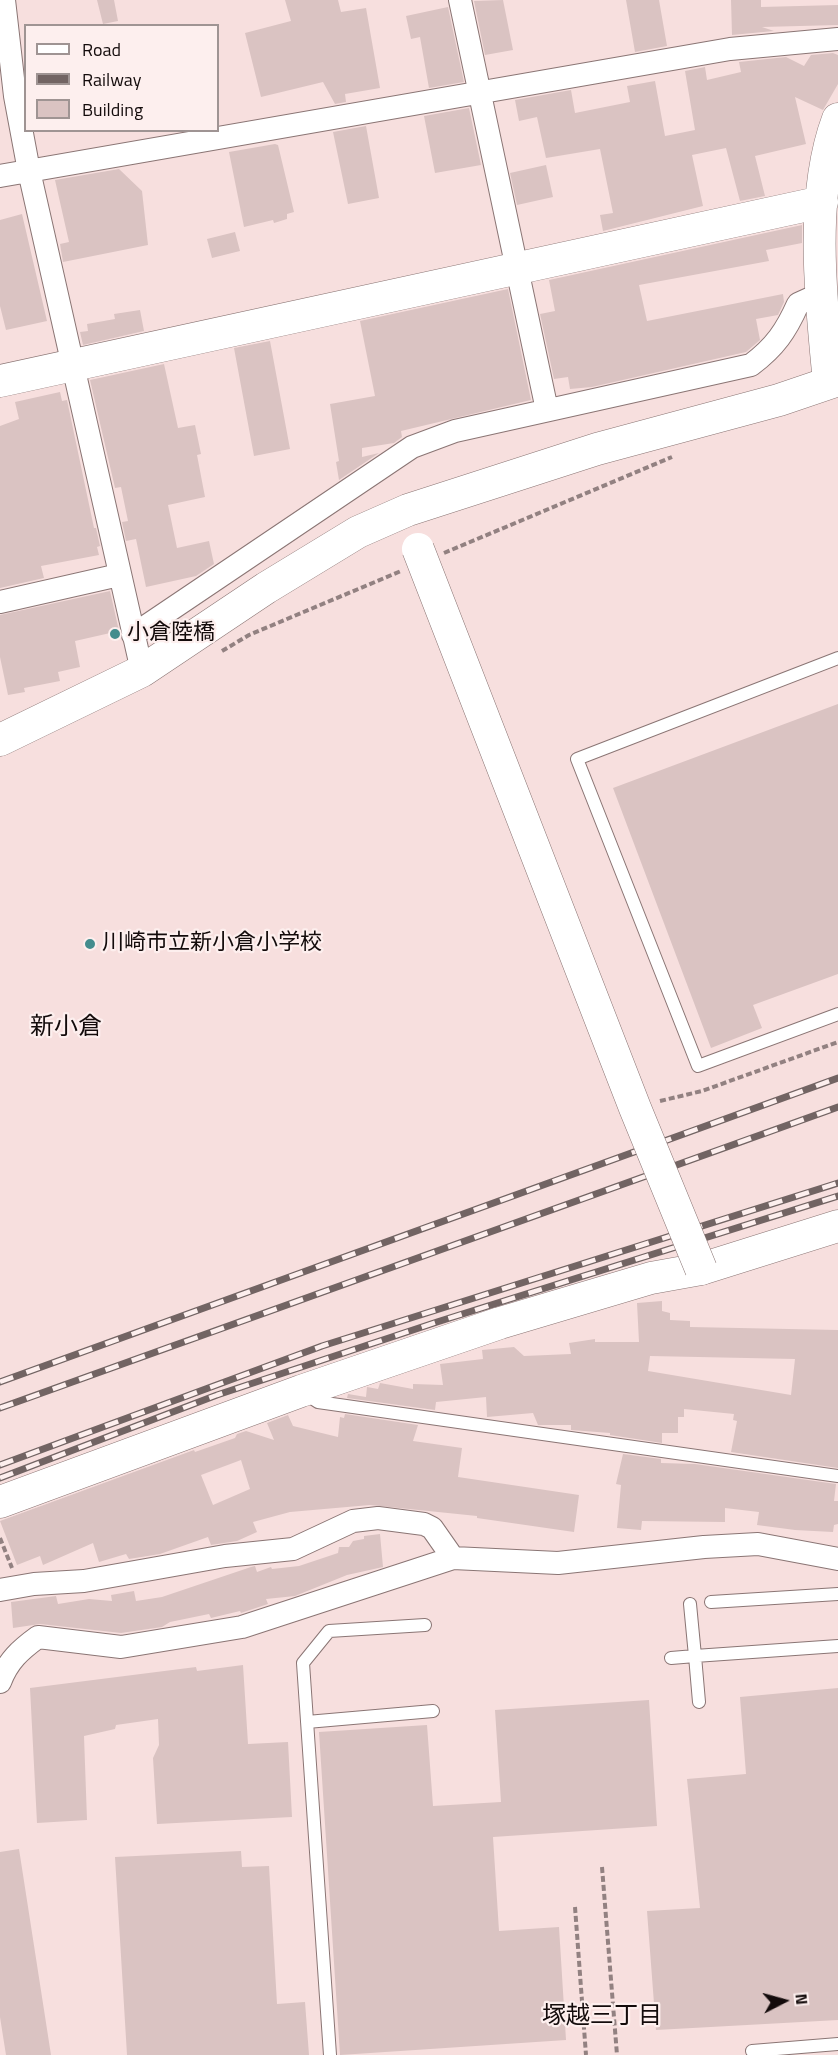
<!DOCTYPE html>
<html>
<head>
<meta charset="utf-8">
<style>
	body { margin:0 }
	#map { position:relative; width:838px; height:2055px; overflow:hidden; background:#f7dfde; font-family:"Titillium Web",sans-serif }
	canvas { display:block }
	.legend { position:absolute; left:24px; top:24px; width:195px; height:108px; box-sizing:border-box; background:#fdefee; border:2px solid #9f9493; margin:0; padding:8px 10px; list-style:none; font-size:18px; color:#130b0b }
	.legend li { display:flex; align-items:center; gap:12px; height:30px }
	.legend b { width:30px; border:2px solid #9f9493 }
	.north { position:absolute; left:754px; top:1971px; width:60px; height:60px; -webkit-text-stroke:4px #fdefee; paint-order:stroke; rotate:84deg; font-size:16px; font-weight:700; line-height:24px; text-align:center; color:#130b0b }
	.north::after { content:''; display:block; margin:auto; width:21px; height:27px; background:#130b0b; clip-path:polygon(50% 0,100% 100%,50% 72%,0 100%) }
</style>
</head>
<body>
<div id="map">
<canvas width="838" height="2055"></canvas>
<ul class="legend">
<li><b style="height:8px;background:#fff"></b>Road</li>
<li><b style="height:8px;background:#726463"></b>Railway</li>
<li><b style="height:16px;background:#dac3c2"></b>Building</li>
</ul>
<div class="north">N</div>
</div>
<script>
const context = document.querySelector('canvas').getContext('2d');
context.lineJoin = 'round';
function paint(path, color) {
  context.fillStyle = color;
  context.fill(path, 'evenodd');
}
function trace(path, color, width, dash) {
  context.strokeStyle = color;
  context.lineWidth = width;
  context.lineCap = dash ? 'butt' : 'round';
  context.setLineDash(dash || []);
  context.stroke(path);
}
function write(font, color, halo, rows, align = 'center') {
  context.font = font + ' "Titillium Web","Noto Sans JP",sans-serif';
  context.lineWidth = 4.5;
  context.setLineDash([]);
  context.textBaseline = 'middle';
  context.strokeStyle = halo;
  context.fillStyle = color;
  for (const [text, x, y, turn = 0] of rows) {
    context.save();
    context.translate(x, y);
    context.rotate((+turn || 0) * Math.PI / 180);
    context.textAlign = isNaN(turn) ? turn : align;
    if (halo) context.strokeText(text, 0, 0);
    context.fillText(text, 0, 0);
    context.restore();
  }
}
paint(new Path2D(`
	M97,0H114L118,21L103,24Z
	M285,0H338L341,12L366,8L380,88L345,94L346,102L335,104L323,82L261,97L245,33L291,21Z
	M503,0L513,50L485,55L474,1Z
	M626,0H659L667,46L635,52Z
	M731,0H761V7L838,5V25L762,27L774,31L732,35Z
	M448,7L464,82L429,88L420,37L411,39L406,16Z
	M833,53L838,55V84L823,110L795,97L806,144L755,156L765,196L740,201L726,148L692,155L703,206L603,231L600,215L613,213L600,149L546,158L537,117L519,121L515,100L571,90L575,113L630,102L627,86L655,81L665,136L695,130L685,71L705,67L707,80L741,72L739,62L786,57L804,66L811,55Z
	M469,108L481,165L435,173L424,116Z
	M366,126L379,198L348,204L333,132Z
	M275,144L278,145L294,212L287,214V219L274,223L273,220L244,227L229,152Z
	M546,165L553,197L517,205L510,173Z
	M119,169L142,191L148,245L63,262L60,244L69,242L55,180Z
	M22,214L47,321L6,330L0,306V220Z
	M802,225V243L766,250L769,261L639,285L647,321L783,294L784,302L778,315L756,319L760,340L746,352L592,387L570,389L568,377L554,379L540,314L555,311L549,280Z
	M235,232L240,251L212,258L207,239Z
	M508,289L531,400L401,431L402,437L394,443L362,448V457L379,453L339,480L336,462L339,461L330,404L375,396L360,321Z
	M140,310L144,331L83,345L80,332L88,331L87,324L115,319L114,314Z
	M270,341L290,449L254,456L234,348Z
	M164,364L178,428L195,425L201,454L197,455L205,497L168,505L177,548L209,541L214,564L196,576L146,587L136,539L126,541L122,522L128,521L121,487L115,488L90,380Z
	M60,392L62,401L67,400L94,528H96L100,546L97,547L99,555L41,566L44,578L0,588V426L19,419L15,402Z
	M110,591L119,631L75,641L80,667L58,672L60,681L24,688L25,692L8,695L0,657V615Z
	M838,704V974L753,1005L762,1028L711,1048L613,788Z
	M662,1301V1311L670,1313V1320L690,1321V1327L838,1330V1468L731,1452L737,1421L733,1420L734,1414L684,1409V1417H678V1433H662V1443L610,1435V1433L571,1430V1425H538L533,1413L487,1417L486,1397L436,1402L435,1410L347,1398L348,1394L366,1397L367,1387L378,1389L380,1383L413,1389V1384L443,1385L440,1364L483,1359L482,1350L514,1347L524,1356L571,1354L569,1343L595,1339V1342H639L637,1303ZM650,1356L795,1359L791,1395L648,1371Z
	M345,1414L418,1425L413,1441L462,1448L458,1477L579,1495L574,1532L477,1518V1516L370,1505L290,1512L253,1522L257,1532L237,1541L211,1545L208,1537L160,1554L129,1559L126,1554L99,1562L93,1543L43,1565L40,1556L17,1565L0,1521L194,1450L195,1452L235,1438L237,1434L246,1431L274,1440L267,1423L288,1415L293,1426L338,1437L340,1417L344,1418ZM241,1460L250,1489L213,1505L201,1475Z
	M623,1454L661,1459V1463L695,1464L836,1484L834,1501H838V1524L834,1525L833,1532L795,1530L757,1525L759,1512L725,1508V1522L642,1521L641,1530L617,1528L621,1485L616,1484Z
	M380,1534L383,1567L347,1575L295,1596L266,1599L268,1604L241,1613L240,1611L211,1618L209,1614L170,1622L162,1627L121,1633L40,1624L13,1628L11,1602L56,1596L58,1604L89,1599L112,1601L111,1595L134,1591L136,1601L162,1597L251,1567L255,1566L257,1572L271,1567L272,1569L299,1566L338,1553L339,1547H349L353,1541L364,1539V1536Z
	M243,1665L248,1744L288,1742L292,1817L157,1824L153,1758L159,1745L158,1719L116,1725L115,1729L84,1736L87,1820L37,1823L30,1688L196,1667L197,1671Z
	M838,1688V2020L656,2030L647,1911L700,1908L687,1779L746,1774L740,1697Z
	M649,1700L657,1826L493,1837L499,1931L559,1927L566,2040L340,2055L319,1732L427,1725L433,1806L501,1802L495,1710Z
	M19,1849L51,2055H6L0,2017V1852Z
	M241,1851L242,1867L269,1866L277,2004L305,2002L309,2055H127L115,1857Z`), '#dac3c2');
const lane = new Path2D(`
	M838,658L577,759L698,1066L838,1014
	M304,1393L318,1402L838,1476
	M711,1602L838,1594
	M671,1658L695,1656L690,1604
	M699,1702L695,1656L838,1646
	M307,1722L433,1711
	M752,2051L838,2044
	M330,2055L303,1663L329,1631L425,1625`);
const street = new Path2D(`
	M4,0L15,96L29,171L142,671
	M460,0L547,410
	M0,176L730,49L838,39
	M0,602L119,575
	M133,635L412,447L455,431L751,365C775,347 786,331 798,304L820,294
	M0,1590L34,1584L84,1581L225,1556L293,1549L353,1521L378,1518L424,1524L432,1528L453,1558
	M0,1682C8,1661 20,1650 38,1637L121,1647L242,1627L453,1558L558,1563L704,1547L758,1544L838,1559`);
const secondary = new Path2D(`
	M0,381L822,202
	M829,382C821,302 809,196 838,119
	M0,740L142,671L266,588L358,532L408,510L597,449L779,400L838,380
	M0,1502L301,1391L500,1323L651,1278L701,1269L838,1226`);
trace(lane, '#8a7574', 14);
trace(street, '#8a7574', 24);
trace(secondary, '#8a7574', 33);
trace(new Path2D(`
	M444,553L672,457
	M222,651L249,635L401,571
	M660,1101L702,1091L838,1042
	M0,1538L12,1568
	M602,1867L617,2055
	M575,1907L586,2055`), '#928181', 4, [6, 3]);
trace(lane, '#fff', 12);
trace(street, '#fff', 22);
trace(secondary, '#fff', 32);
const rail = new Path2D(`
	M0,1382L838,1078
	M0,1408L838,1107
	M0,1465L322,1346L838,1183
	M0,1478L217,1395L437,1322L838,1196`);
trace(rail, '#726463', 7);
trace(rail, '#fdefee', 4.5, [14]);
const secondaryBridge = new Path2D(`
	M418,549L635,1108L701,1269`);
trace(secondaryBridge, '#8a7574', 33, []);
trace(secondaryBridge, '#fff', 32);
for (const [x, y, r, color] of [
	[115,634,6,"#448c8d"],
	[90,944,6,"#448c8d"]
]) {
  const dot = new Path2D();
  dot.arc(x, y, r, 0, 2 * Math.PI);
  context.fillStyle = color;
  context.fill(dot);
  trace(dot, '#fdefee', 2);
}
write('22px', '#130b0b', '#fdefee', [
	["小倉陸橋",127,634],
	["川崎市立新小倉小学校",102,944]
], 'left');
write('24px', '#130b0b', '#fdefee', [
	["新小倉",66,1028],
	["塚越三丁目",602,2017]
]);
</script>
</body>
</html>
